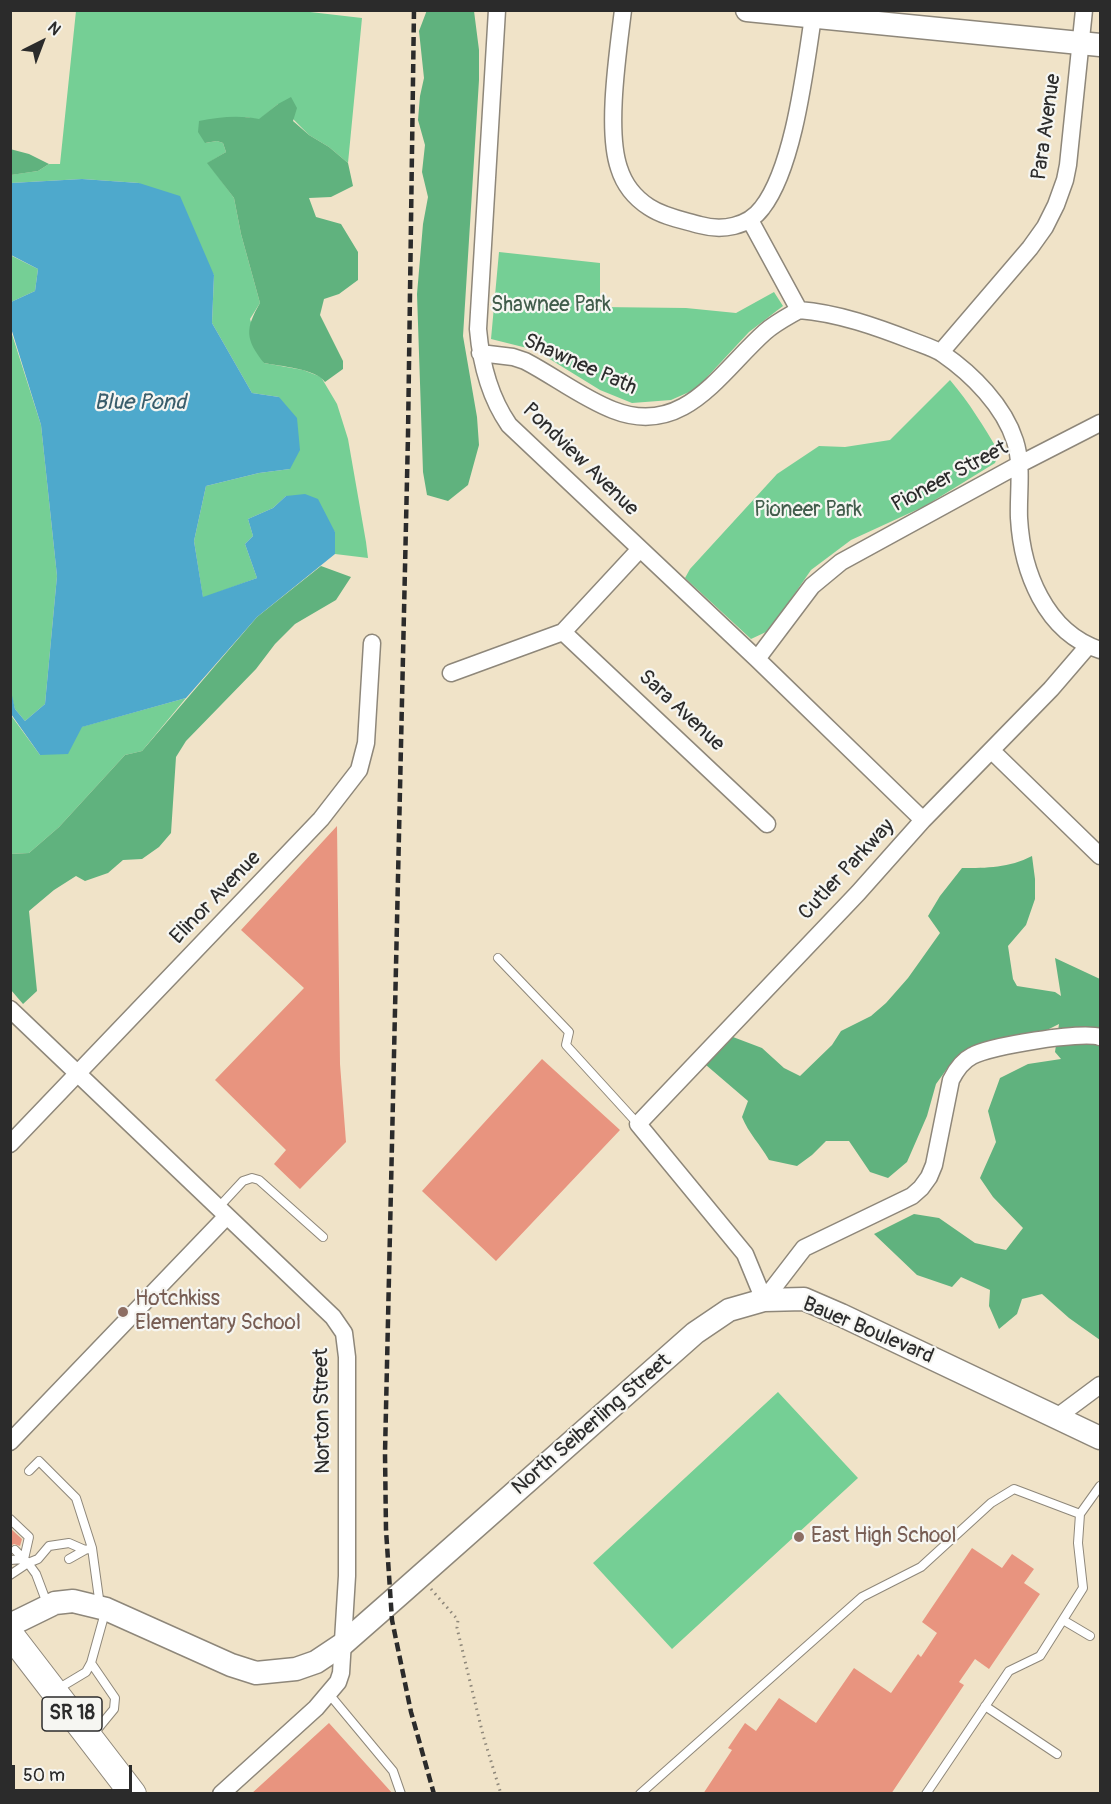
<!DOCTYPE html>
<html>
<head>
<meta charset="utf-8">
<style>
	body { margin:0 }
	#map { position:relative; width:1111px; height:1804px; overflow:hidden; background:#f0e3c8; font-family:Pangolin,sans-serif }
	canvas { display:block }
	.frame { position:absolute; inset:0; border:12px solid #2b2b2b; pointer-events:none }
	.north { position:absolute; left:12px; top:12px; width:60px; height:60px; -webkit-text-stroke:4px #f6f6f2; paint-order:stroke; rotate:42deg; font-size:16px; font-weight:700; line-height:24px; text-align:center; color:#2b2b2b }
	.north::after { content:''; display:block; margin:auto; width:21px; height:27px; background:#2b2b2b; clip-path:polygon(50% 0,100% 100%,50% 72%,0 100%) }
	.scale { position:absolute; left:12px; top:1765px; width:120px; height:27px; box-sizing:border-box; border:3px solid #2b2b2b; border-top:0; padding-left:8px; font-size:18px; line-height:21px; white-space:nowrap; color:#2b2b2b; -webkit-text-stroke:4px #f6f6f2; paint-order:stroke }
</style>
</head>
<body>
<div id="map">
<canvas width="1111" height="1804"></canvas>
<div class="frame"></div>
<div class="north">N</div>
<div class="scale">50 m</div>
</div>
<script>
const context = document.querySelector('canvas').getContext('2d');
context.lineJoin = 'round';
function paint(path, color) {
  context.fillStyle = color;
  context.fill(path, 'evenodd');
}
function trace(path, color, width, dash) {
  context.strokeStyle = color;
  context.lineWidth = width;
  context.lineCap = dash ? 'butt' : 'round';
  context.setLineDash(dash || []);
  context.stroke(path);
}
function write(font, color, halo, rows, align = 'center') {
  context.font = font + ' Pangolin,sans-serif';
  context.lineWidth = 4.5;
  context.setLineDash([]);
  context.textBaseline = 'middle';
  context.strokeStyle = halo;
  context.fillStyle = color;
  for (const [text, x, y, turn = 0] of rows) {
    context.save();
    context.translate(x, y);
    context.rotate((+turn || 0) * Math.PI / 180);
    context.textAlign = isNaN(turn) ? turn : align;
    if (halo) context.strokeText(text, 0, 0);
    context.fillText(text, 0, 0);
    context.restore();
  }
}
paint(new Path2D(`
	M293,10L362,18L348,163L329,147L309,135L278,104L259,120L246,117L205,143L217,141L223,143L226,152L208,163L234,198L241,234L260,303L250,319L264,363L303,370L321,377L337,404L348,439L366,542L368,558L335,554V532L286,496L273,508L248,519L253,536L245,544L257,578L203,598L194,541L206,486L259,473L290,469L279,397L252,393L212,323L214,275L139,183L82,179L11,183L10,175L38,171L49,164H60L76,11Z
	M499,252L600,263V307L686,308L736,313L774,292L783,306L749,332L696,389L671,400L632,403L600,390L535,350L491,339Z
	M10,255L38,269L35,291L11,302Z
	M10,328L41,425L57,576L45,704L25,721L15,709L10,691Z
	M950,380C969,402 984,427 999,452L995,463L925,506L851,540L811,570L778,618L766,632L751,639L685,578L690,569L777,474L819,446L845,447L890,440Z
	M186,698L142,751L125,755L59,827L29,853L10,854V714L40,755L81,727Z
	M778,1392L858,1478L672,1649L593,1563Z`), '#75cf95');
paint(new Path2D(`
	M427,10L474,11L479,50V80L463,336L477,417L479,445L468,485L448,501L427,495L423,472L417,294L423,224L428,197L422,172L425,145L418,120L420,96L424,78L419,31Z
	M291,97L297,108L293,121L309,135L329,147L348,163L353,186L331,197L309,198L316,217L341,224L358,252V280L339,294L324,299L320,315L343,361V369L325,382C317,369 279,366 264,363C245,339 245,329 260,303L241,234L234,198L207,163L226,152L223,143L217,141L205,143L198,132L199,121C219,117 239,115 259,119L278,104Z
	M10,149L29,154L49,164L38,171L11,175Z
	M321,566L351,577L336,600L295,624L275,644L256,669L186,741L176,757L171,833L159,847L142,859L123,860L108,873L85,881L76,876L54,890L29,911L37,991L23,1004L11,990L10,854L29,853L59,827L125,755L142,751L257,617Z
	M1032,856L1035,879V899L1026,925L1008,946L1013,979L1017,986L1055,992L1061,996L1055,958L1100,979V1340L1069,1318L1042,1294L1022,1299L1017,1314L999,1329L989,1306L990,1290L961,1277L952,1287L917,1275L874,1234L914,1214L939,1218L975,1243L1006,1250L1023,1228L993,1197L980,1178L996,1142L988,1111L1000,1078L1028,1064L1061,1059L1055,1052L1059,1024L1041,1033L966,1053L949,1066L936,1084L927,1116L907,1162L888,1178L870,1172L849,1141H826L812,1155L797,1166L769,1160C760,1144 749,1134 742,1117L748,1101L706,1065L733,1037L762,1048L784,1068L800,1076L832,1045L841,1031L871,1016L886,1003L908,978L940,933L928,916L940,896L962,868C987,868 1009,868 1032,856Z`), '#60b27e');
paint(new Path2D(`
	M82,179L139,183L180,196L214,275L212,323L252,393L279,397L297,418L300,450L290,469L259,473L206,486L194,541L203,597L257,578L245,544L253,536L248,519L273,508L286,496L305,494L318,499L335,532V554L257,617L186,698L82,727L68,754L40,755L11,714V691L15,709L25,721L45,704L57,576L41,425L11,328V302L35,291L38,269L11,255V183Z`), '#4ea9cc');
paint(new Path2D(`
	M337,826L340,1064L346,1142L300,1189L274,1164L286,1150L215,1080L304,988L241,930Z
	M542,1059L620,1130L496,1261L422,1191Z
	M10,1528L22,1539L20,1546L14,1544L10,1546Z
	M972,1548L1002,1568L1012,1554L1034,1569L1024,1583L1040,1594L989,1669L975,1659L959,1682L964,1685L891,1794H703L732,1750L728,1748L745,1723L756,1731L779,1698L816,1723L854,1668L891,1693L918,1654L921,1657L937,1633L922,1622Z
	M329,1723L393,1794H251Z`), '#e8947f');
const lane = new Path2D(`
	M498,958L569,1032L566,1045L638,1124
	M218,1208L243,1181L252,1178L259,1180L323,1237
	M29,1471L39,1461L76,1498L92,1548L100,1606
	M10,1519L29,1537L24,1559L10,1560
	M69,1559L85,1550
	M10,1575L28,1563L15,1550
	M48,1606L36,1574L28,1563L38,1559L49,1546L69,1543L85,1550L92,1548
	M1063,1620L1090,1636
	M91,1663L115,1698L114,1709L91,1737
	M56,1690L86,1672L91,1663L106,1609
	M329,1694L393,1771L401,1794
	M985,1706L1057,1754
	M640,1794L862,1597L921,1567L991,1503L1014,1489L1080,1514
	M926,1794L1009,1671L1040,1656L1083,1588L1078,1543L1080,1514L1100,1486`);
const street = new Path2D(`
	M497,10L478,329C481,364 489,396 509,425L757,659L923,820
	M623,10C618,52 606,130 619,168C624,184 635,198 649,207C664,217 683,220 700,225C722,231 748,227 762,208C794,167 805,69 813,17
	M750,220L799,310
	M941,352L1030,248L1045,227L1056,205L1065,180L1068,165L1084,10
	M480,353L513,357L525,361C554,376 582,398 613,410C684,438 720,372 765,332C775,323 787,317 799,310C838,313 877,327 913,341C923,345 934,348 943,354C972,374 1004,406 1015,441C1023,466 1018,492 1019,518C1022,571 1045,632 1100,650
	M563,632L767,824
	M757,659L812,586L841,562L1020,464L1100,423
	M451,673L563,632L640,549
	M992,751L1100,856
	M10,1009L333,1317L344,1333L347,1357V1576L341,1673L338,1682L316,1708L221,1794
	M10,1144L321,819L359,770L366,743L372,643
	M764,1300L745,1254L638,1124L858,893L923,820L1051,689L1088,646
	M764,1300L804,1248L912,1196L921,1188L929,1177L934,1165L951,1080C956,1070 962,1061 972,1056C990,1046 1081,1031 1100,1037
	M1057,1417L1100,1385
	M10,1442L226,1217`);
const secondary = new Path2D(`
	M747,10L1100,45
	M10,1625L55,1603L73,1601L106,1609L231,1665L256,1673L296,1669L316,1662L343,1644L400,1594L695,1333L729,1310L764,1300L804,1299L841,1315L1100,1438`);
const primary = new Path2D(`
	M10,1634L133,1794`);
trace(lane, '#8e877a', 10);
trace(street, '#8e877a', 19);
trace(secondary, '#8e877a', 25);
trace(primary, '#8e877a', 28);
trace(new Path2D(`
	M431,1589L458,1620L457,1628L483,1735L501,1794`), '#8e877a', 3, [1.5, 4.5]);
trace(lane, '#fff', 8);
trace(street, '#fff', 16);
trace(secondary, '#fff', 22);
trace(primary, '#fff', 26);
trace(new Path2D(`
	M414,10L408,435L385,1453L386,1530L392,1620L411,1712L434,1794`), '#2b2b2b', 4.5, [9, 4.5]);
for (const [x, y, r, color] of [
	[123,1312,6,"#8d6e63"],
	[799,1537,6,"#8d6e63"]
]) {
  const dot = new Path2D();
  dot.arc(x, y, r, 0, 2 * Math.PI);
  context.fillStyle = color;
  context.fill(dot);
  trace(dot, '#f6f6f2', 2);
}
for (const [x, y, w] of [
	[72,1714,60]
]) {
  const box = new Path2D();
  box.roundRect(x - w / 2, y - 17, w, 34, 4.5);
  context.fillStyle = '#f6f6f2';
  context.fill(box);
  trace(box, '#2b2b2b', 1.5);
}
write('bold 20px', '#2b2b2b', null, [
	["SR 18",72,1714]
]);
write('21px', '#2b2b2b', '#f6f6f2', [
	["Para Avenue",1047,127,-82],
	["Shawnee Path",580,365,24],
	["Pondview Avenue",580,460,44],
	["Pioneer Street",950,477,-28],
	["Sara Avenue",681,711,43],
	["Cutler Parkway",847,870,-47],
	["Elinor Avenue",216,898,-46],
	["Bauer Boulevard",868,1331,23],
	["Norton Street",323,1411,-91],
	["North Seiberling Street",592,1425,-41]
]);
write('21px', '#415c4b', '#f6f6f2', [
	["Shawnee Park",551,306],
	["Pioneer Park",808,511]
]);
write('21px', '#785e54', '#f6f6f2', [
	["Hotchkiss",135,1300],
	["Elementary School",135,1324],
	["East High School",811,1537]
], 'left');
write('italic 22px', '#395d6b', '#f6f6f2', [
	["Blue Pond",140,403]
]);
</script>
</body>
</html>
